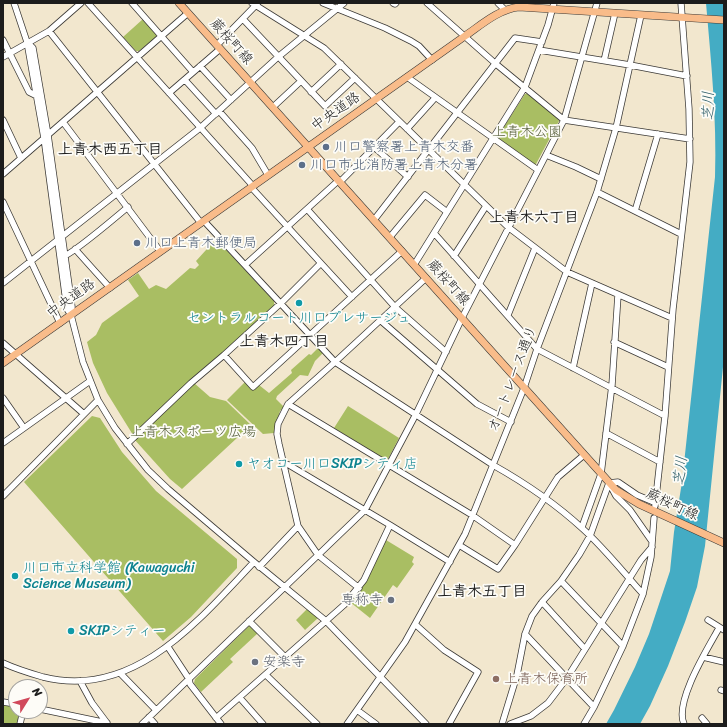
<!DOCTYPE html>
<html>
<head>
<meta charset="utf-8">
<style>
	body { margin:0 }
	#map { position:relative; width:727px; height:727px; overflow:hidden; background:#f2e7ce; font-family:Sriracha,sans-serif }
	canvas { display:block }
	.frame { position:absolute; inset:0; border:4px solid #1c1c1c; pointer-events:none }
	.north { position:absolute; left:8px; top:679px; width:40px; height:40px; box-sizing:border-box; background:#fdfcf7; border:1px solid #a3a29f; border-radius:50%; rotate:53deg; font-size:11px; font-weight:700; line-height:16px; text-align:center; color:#1c1c1c }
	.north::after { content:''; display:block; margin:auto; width:14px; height:18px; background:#d1495b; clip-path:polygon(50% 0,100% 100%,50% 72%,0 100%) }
</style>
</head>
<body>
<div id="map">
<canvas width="727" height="727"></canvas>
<div class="frame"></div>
<div class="north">N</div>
</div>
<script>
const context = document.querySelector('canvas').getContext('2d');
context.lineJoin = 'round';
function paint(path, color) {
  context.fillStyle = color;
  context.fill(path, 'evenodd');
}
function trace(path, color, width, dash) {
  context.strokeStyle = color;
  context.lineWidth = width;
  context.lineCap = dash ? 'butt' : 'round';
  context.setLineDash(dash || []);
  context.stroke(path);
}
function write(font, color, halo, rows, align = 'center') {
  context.font = font + ' Sriracha,"Klee One",sans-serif';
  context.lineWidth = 3.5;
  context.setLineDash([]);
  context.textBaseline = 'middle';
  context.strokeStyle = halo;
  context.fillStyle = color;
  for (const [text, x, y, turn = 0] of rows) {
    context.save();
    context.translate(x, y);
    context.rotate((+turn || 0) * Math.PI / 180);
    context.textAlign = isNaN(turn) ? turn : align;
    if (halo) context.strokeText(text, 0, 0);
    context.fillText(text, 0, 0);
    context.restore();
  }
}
paint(new Path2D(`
	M143,19L156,33V37L139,51H136L123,37Z
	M525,94H529L558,118L559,121L536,164H533L499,140L498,136Z
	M216,239L274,301V306L133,435L107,393L93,363L87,342L96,335L102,323L139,296L128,280L138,273L149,289L156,285L166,289L190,268L195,269L199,265L196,261Z
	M318,348L323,353L315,361L308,376L300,375L277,396L276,399L284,407L280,411L274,433L263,434L227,400L245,382L253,390L259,385L269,393L292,373L291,370L309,354L311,355Z
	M194,383L210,397L226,401L251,425L182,489L170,479L134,439Z
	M348,406L399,438L388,459L385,460L334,428Z
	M92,416L100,418L122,452L156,491L237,559V568L191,617L163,641L24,482Z
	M386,540L414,557L412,562L414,564L397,588L393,585L370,618L350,602L366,582Z
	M307,609L318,618L305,630L296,620Z
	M250,625L258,633L230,659L233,662L201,692L194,683L195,679Z
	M3,704L16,707V711H20L17,724H3Z`), '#a9be63');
paint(new Path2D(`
	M706,3H724V357L705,546L697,587L685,622L668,666L650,706L640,724H606L614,710L635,667L649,634L670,571L674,532L682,482L715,177C717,119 711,61 706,3Z`), '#44acc4');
const minor = new Path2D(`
	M14,3L27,42L44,138L67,309L71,315L83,362L98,400L115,428L148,470L168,489L254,562L326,621L426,724
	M88,3L253,186
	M132,3L193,72
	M252,3L324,48L508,227L567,272L672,318
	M323,3L385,28L411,41L419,46L432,60
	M393,3L395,4L396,3
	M427,3L496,64L564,120L690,139
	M498,3L505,10
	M243,19L325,106L355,78
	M49,31L201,223
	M3,40L29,92L39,97
	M28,43L33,48L48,135L72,307L71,315
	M217,45L257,4
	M539,50L630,65L687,76
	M3,57L49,31L81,3
	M604,61L615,13
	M200,66L231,100
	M407,77L538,170
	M185,80L216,114
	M311,92L341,64
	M169,93L220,49
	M273,107L301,81
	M219,111L252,148L268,175
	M3,120L21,158
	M63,122L160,251
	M407,129L435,98
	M374,147L408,177
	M546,155L576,167L601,179
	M3,174L188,13
	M340,182L399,122
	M251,187L352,297
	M597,192L681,234
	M3,202L60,323
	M307,209L395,307L446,352
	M635,211L658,134
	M374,220L515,38L542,42
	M204,221L335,362L493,465C525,483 556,504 583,529C604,548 623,572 643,594
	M434,233L537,349L665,416
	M390,237L425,195L447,212
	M75,249L110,288
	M454,256L486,206
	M62,257C72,255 117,216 128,207
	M320,264L281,303L224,355L253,387L402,251
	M245,265L339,180
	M414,265L525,87L548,25L554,3
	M3,283L200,128L278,57L344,3
	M508,315L535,248
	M380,320L477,404L511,422
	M614,342L668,367
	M3,343L84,414
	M573,368L592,283
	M3,398L24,428
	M288,404L472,515L515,545
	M606,433L660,462
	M3,443L90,381
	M127,444L191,383L224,355
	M3,496L98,400
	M655,506L665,416L673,309L690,162L689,109L681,3
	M390,525L450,562
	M582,527L601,474L612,385L618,295
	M651,540L630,510L616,496L609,483L618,482L637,495L656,503
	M459,545L498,569L515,545L558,477L584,455
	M259,567L298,526
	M561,581L623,646
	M359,588L318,555L298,526L279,444L277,434L278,424L288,404L335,362L426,278
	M542,602L585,649
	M708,620L724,630
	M249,621L286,658
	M416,625L444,650L478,672L449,724
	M525,634L594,707
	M168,647L189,679L190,684L221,724
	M703,657L724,662
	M3,663C16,669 29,673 43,677C134,700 198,621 254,562
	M120,673L156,710
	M266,675L317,724
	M80,681L92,703L107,723
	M721,690L724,691
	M240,698L263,724
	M3,702L16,704
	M40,709L107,723
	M357,710L376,724
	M149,717L155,724
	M216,718L344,605L364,580L390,525L289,465L283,463
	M702,718L707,724
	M20,724L23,711
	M142,724L365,510L416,414L462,318L564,120L597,3
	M347,724L405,642L465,534L524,388L537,349L597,192L616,128L641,15
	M502,724L517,675L525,634L532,616L542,602L561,581L579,555L590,536L609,483
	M510,724L531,716L548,703L567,678L641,560L652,547
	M584,724L594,707L623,646L643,594L651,557L654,518
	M684,724C674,702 708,648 719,628`);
const major = new Path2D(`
	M179,3L616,490L639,504L724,543
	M3,363L465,36C481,25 499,9 519,7L724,20`);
trace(minor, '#3c3a37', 7);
trace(major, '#3c3a37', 8);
trace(minor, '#fff', 5.5);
trace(major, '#f9bc8a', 7);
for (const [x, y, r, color] of [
	[326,147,4,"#5c6f8a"],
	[302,165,4,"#5c6f8a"],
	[137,243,4,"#5c6f8a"],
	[299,303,4,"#0f9aa8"],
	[239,464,4,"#0f9aa8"],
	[15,576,4,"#0f9aa8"],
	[391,600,4,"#6b7280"],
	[71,631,4,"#0f9aa8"],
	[255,662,4,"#6b7280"],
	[496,679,4,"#8d6e63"]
]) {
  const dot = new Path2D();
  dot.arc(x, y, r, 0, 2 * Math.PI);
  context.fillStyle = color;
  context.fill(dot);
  trace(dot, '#fdfcf7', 1.5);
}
write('14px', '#1c1c1c', '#fdfcf7', [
	["蕨桜町線",231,42,48],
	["中央道路",336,112,-35],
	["蕨桜町線",448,283,48],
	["中央道路",71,299,-36],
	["オートレース通り",513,379,-69],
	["蕨桜町線",672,505,25]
]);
write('14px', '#545d38', '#fdfcf7', [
	["上青木公園",527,132],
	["上青木スポーツ広場",193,432]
]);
write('14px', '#4e5e75', '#fdfcf7', [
	["川口警察署上青木交番",334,147],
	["川口市北消防署上青木分署",310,165],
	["川口上青木郵便局",145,243]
], 'left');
write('14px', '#0d838f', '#fdfcf7', [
	["セントラルコート川口プレサージュ",299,318,"center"],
	["ヤオコー川口SKIPシティ店",247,464],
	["川口市立科学館 (Kawaguchi",23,568],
	["Science Museum)",23,584],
	["SKIPシティー",79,631]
], 'left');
write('14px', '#5b616d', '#fdfcf7', [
	["専称寺",383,600],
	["安楽寺",263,662,"left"]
], 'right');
write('14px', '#785e54', '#fdfcf7', [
	["上青木保育所",504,679]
], 'left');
write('italic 15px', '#2e5d68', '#fdfcf7', [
	["芝川",709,106,-90],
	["芝川",681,471,-83]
]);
write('bold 15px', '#1c1c1c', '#fdfcf7', [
	["上青木西五丁目",110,150],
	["上青木六丁目",534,218],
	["上青木四丁目",284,342],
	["上青木五丁目",482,592]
]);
</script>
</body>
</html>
